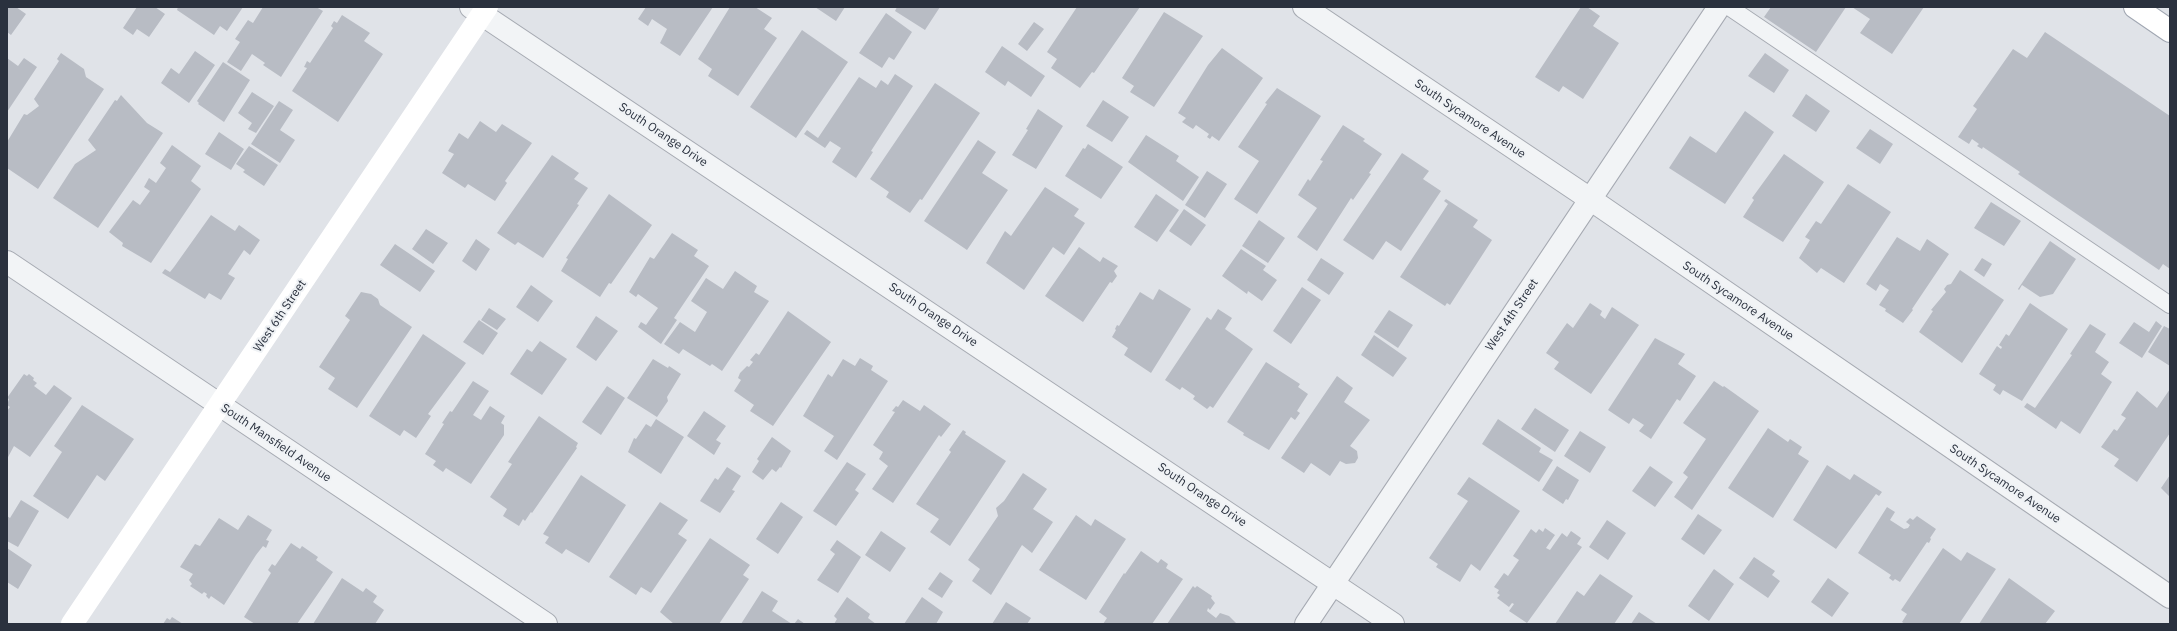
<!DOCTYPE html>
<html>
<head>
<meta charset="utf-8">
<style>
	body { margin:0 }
	#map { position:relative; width:2177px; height:631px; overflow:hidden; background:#e0e3e8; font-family:"IBM Plex Sans",sans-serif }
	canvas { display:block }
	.frame { position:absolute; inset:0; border:8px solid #2a313e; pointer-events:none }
</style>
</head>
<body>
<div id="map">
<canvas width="2177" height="631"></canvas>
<div class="frame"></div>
</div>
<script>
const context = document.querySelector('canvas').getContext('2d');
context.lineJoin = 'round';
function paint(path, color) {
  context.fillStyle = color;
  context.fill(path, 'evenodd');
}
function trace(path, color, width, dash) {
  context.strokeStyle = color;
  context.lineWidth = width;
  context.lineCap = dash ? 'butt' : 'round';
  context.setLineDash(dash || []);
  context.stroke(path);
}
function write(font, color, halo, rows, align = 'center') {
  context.font = font + ' "IBM Plex Sans",sans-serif';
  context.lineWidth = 4;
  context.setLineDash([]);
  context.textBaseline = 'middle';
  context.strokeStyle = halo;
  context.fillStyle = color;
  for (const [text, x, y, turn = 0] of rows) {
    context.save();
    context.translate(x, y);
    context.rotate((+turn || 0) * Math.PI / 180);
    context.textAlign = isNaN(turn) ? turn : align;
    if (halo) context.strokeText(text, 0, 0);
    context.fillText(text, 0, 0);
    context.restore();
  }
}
paint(new Path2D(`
	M7,7H16L26,14L11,35L7,32Z
	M137,7H155L165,14L149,37L137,29L133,35L123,28Z
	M178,7H243L227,31L220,26L214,35L177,10Z
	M263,7H316L323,11L281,77L263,65L265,63L252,54L241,71L227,62L240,42L235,39L248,20L253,23Z
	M646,7H713L680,56L660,43L667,29L652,19L648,26L638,19Z
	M730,7H755L772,18L764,29L777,38L738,96L708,76L712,69L698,59Z
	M815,7H845L836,21Z
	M897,7H940L925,30L895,11Z
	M1077,7H1140L1094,73L1092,72L1080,88L1051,68L1057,59L1047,52Z
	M1581,7H1587L1600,16L1593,26L1619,43L1583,99L1563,86L1559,92L1535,77Z
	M1771,7H1846L1816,52L1764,17Z
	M1852,7H1924L1892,54L1860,33L1870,19Z
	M1164,12L1203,36L1154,107L1130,92L1134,86L1122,78Z
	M886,13L912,32L894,60L889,57L882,68L859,53Z
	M342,15L370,33L364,41L383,54L338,122L292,91L307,68L304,67L307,61L310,63L333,28L331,26L334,21L337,23Z
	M1034,22L1044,29L1027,51L1018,44Z
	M802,30L848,62L796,138L750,107Z
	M2045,32L2170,116V269L2163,264L2159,270L2018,174L2020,172L1983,147L1982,149L1977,146L1979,144L1972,139L1969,144L1958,137L1977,109L1973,106L2013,49L2027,58Z
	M1002,46L1045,76L1031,97L1008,81L1005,86L985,72Z
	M1222,48L1263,78L1219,141L1212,136L1210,139L1207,137L1209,134L1196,125L1193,129L1182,122L1186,118L1178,113L1208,65Z
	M195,51L215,65L189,103L161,83L171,68L179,74Z
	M61,53L84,69L86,77L104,89L38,189L7,168V142L24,114L27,115L39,106L34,99L59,61L57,59Z
	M1765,53L1789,70L1774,93L1748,76Z
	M7,58L18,66L24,58L37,67L7,112Z
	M223,62L250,80L224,122L198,104L199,103L197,101Z
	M895,74L913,86L871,151L873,152L856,178L832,162L841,148L830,141L825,148L804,134L807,130L818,138L859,77L876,88L881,80L888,85Z
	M935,83L980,113L922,200L920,199L910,213L886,197L889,192L870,179Z
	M1277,88L1321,116L1257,214L1234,199L1259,161L1238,147L1267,104L1265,103Z
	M252,92L274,106L256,133L248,129L252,123L238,113Z
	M1806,94L1830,111L1816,132L1792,116Z
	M121,95L147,123L163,133L98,228L53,198L75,164L96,150L88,140L115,100L117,101Z
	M1103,100L1129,117L1112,142L1086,126Z
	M279,101L293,110L280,130L295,140L280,163L251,144Z
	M1038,109L1063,126L1036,169L1012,155L1028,130L1026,129Z
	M1745,111L1774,132L1725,204L1669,168L1690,136L1716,153Z
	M480,121L496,132L502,124L532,143L505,181L507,183L495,201L468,184L465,188L442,173L454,154L448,151L459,133L468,139Z
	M1343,125L1365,139L1363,141L1382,154L1369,173L1371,174L1353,200L1351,198L1317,251L1297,237L1317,208L1298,195L1308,179L1310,181L1323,161L1320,160Z
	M1870,129L1893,144L1880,164L1856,148Z
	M219,132L244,149L231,170L205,154Z
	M1146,135L1179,156L1176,161L1199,177L1183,201L1128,162Z
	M978,140L996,152L982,173L1008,190L967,250L924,221Z
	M1088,144L1123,167L1101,199L1065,176L1083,148L1085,149Z
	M172,145L201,166L191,181L201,189L151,263L122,246L123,243L109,232L133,200L140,205L150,191L144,187L149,178L156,183L166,168L160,163Z
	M249,146L278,165L264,186L243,172L245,170L236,164Z
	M1402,153L1429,171L1423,179L1441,191L1401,251L1386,241L1373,260L1343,240Z
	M1784,154L1824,182L1783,242L1743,217L1754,200L1752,198Z
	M552,155L579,173L574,179L588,188L577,204L579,205L543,258L518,242L515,245L497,233Z
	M1207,171L1227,184L1205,218L1185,205Z
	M1848,184L1891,212L1844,283L1821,268L1817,273L1799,258L1810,240L1805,237L1816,221L1821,224Z
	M1045,187L1079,209L1074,216L1085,223L1064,255L1053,247L1024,290L986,263L1005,231L1011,236Z
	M609,194L652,225L611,284L609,283L600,297L561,271L568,259L566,258Z
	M1156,194L1179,210L1157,242L1134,227Z
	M1446,199L1478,220L1473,227L1492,240L1450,305L1447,303L1445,306L1400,277L1448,204L1444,201Z
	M1991,202L2021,221L2004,246L1974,228Z
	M1184,209L1206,225L1191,246L1169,231Z
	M211,215L235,231L239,225L260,240L250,255L244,250L228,274L235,278L221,300L209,293L205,299L162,273L165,269L170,272L174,267Z
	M1259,220L1285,238L1268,263L1242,246Z
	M426,229L448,243L433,264L412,249Z
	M672,233L698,250L694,256L709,266L674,318L677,320L661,344L638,327L641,322L646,325L658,308L638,294L636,297L629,292L650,257L654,259Z
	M1897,237L1920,251L1927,239L1949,254L1912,309L1913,310L1903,323L1885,311L1886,309L1879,305L1889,290L1880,284L1876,291L1866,284Z
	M476,239L490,249L476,271L462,261Z
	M2050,241L2076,259L2053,294L2040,297L2022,285L2019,290L2018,289Z
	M395,244L435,271L420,292L380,265Z
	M1079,247L1100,262L1103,257L1118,266L1114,271L1117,276L1112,283L1110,282L1083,322L1045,296Z
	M1241,249L1266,266L1263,270L1277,280L1262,301L1248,291L1247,294L1222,276Z
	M1321,258L1344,273L1329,295L1307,280Z
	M1982,258L1992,264L1984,277L1974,270Z
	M1960,270L2004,300L1962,363L1919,332L1933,311L1931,310L1946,292L1944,289L1947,285L1951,284Z
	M735,271L757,286L754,292L769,301L722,371L712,364L710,366L683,349L679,354L664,344L680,322L695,332L707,312L691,301L706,278L723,289Z
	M531,285L553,301L538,322L516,307Z
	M1302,287L1321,300L1291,344L1273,331Z
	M1159,289L1191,309L1151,373L1124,355L1128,348L1112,337L1116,330L1115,329L1117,325L1119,326L1140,292L1153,300Z
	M361,292L371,294L378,299L380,305L412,327L357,408L328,389L335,378L319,367L350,320L345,316Z
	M1590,303L1602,311L1600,315L1605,319L1612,307L1639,325L1591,394L1554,369L1559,362L1546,353L1567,323L1573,328Z
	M2030,303L2068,329L2022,401L2003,390L2000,395L1993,390L1996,385L1979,374L1997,346L2001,349L2002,347L1999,345L2006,334L2009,336Z
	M489,308L506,319L497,330L481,320Z
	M1218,309L1232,318L1225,329L1253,349L1213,408L1210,406L1207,409L1193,399L1195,396L1182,387L1180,390L1165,380L1207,317L1211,320Z
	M1389,310L1413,325L1398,348L1374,332Z
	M788,311L831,342L773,426L750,411L754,405L734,391L741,380L738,378L740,373L747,366L749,367L753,362L750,360L756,353L759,355Z
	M596,316L618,331L596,361L576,347Z
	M479,320L498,333L483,355L463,342Z
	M2156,321L2162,326L2142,358L2119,343L2134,322L2149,332Z
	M2090,324L2106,334L2095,352L2109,362L2101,374L2112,382L2080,434L2061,421L2056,429L2024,407L2027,403L2035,408L2072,355L2070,354Z
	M2164,326L2170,329V366L2148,352Z
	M423,334L466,363L428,414L431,416L416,438L404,430L400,436L369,416Z
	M1374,335L1407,358L1393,377L1361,355Z
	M1655,338L1685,354L1678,364L1696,376L1680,401L1677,399L1651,439L1639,431L1644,425L1633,418L1629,424L1608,410Z
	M540,341L567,359L542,395L510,374L527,349L532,352Z
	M860,358L873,366L871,370L888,381L837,460L824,451L834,436L803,416L828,374L832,377L843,359L855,366Z
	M653,359L668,368L669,366L681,374L667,397L668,401L657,417L627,398Z
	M1266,362L1300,384L1298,387L1308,394L1297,411L1300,413L1295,420L1291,417L1269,450L1243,435L1244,433L1227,422Z
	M24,374L27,376L29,374L34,378L33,380L37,383L34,386L46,395L54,385L72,398L30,457L14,446L7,459V411L10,407L7,405L9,399L7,398Z
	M1337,376L1353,388L1344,402L1370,420L1350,446L1357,451L1358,458L1355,463L1346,464L1340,461L1330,476L1311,463L1304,473L1281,458Z
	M473,381L489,391L473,415L481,420L490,406L505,416L501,423L504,425V435L471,484L446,468L443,472L433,465L436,461L425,454L444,424L442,423L450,411L452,412Z
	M1714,381L1723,387L1724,386L1759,411L1692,510L1674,497L1688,477L1683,473L1706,439L1683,423Z
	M607,386L625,398L601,435L582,422Z
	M2170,389V433L2137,482L2114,466L2119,459L2101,447L2114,429L2117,431L2126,418L2121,415L2137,391L2157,408Z
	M903,400L920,411L924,405L951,424L941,437L939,435L893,503L872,489L888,466L879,459L883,452L873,445L895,412L892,411L896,406L898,407Z
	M82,405L134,439L105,481L97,475L68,519L33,496L62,452L54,446Z
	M1535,408L1569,430L1555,452L1521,429Z
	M704,411L726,426L716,440L721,443L714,455L687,436Z
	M539,416L578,443L576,447L577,448L532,513L531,512L525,521L523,519L519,526L503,516L507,509L490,497L512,464L508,462Z
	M656,419L684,437L661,474L628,452L634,438L636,439L646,424L651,427Z
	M1498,419L1541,448L1539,452L1553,460L1539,482L1482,444Z
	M1768,428L1788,442L1790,439L1802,447L1798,454L1809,461L1773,518L1728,488Z
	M963,430L966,432L965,434L1006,461L950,546L930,532L939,519L916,504L951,452L949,450Z
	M1580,431L1606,447L1590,473L1564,456Z
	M772,437L791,451L781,468L780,467L776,472L772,469L763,480L752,472L759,461L757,459Z
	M847,462L866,474L855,490L859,493L836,526L813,511Z
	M1827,465L1850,480L1854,474L1882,492L1879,496L1876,494L1836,549L1793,520Z
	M1557,466L1579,480L1568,500L1566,499L1563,504L1542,490Z
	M1650,466L1673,482L1655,507L1632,491Z
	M727,467L741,476L732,490L735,491L720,513L700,501L715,478L718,480Z
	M1023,473L1047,489L1033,509L1053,522L1032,553L1022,545L991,595L972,581L980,569L968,560L998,516L996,508L1004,501Z
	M581,475L626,505L589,563L566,549L562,554L545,543L549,537L543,534Z
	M2170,475V497L2161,488Z
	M1469,477L1520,511L1480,571L1471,564L1460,582L1436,567L1438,564L1429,558L1468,501L1457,494Z
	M21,500L39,511L18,547L7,541V516L10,518Z
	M660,502L688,520L678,534L687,540L651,593L641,587L636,595L609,577Z
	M781,502L803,517L778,554L756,539Z
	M1887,507L1895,512L1890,520L1904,529L1908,528L1910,525L1906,522L1910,518L1913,520L1917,516L1936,529L1930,538L1931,539L1929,543L1927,542L1900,582L1895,579L1893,581L1889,578L1891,575L1858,553Z
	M1698,514L1722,530L1704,555L1681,539Z
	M248,515L272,530L266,540L269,541L266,548L263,546L256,555L224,605L211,596L209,599L206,596L207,594L204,592L202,594L190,586L192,584L189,580L193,574L180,567L195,544L200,546L219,518L238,530Z
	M1076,515L1091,526L1095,519L1126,539L1086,600L1039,570Z
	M1607,520L1626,533L1608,560L1589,547Z
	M1545,528L1555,535L1546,548L1550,550L1562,533L1567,537L1571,531L1581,538L1577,544L1582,547L1527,623L1509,611L1514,604L1512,603L1509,607L1497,598L1500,595L1497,593L1499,590L1494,587L1504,573L1508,576L1519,560L1513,556L1531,529L1536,533L1539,529L1543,532Z
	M881,531L906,548L890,572L865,555Z
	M710,538L750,565L743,575L749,579L719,624H674L660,612Z
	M837,540L861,557L838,593L817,580L835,554L830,550Z
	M291,543L300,549L302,546L318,557L316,560L333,572L297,624H255L244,617L271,573L268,570L272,564L275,566Z
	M7,548L32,565L18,589L7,582Z
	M1943,548L1961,561L1967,552L1996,569L1959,624H1905L1902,622L1907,614L1901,610Z
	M1141,551L1158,563L1161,559L1168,564L1166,568L1183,579L1152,624H1103L1107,618L1099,612L1124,573L1125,574Z
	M1754,557L1775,571L1772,575L1780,581L1768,598L1739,578Z
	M1714,569L1734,584L1709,621L1688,606Z
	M940,572L953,581L942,598L928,589Z
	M1600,574L1633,596L1614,624H1555L1577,591L1584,596Z
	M342,578L363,592L366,588L377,596L373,602L384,610L375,624H313Z
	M1828,578L1849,593L1832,617L1811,602Z
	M2009,578L2055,611L2045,624H1979Z
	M1193,586L1195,588L1197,586L1212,596L1211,598L1215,603L1210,610L1208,608L1207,611L1216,618L1220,613L1229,616L1237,624H1167Z
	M762,591L778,601L772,611L792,624H741Z
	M847,597L870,614L868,618L876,624H834L837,619L834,616Z
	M922,597L943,612L936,624H904Z
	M1006,602L1031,618L1027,624H992Z
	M1639,612L1657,624H1631Z
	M172,617L183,624H163L167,618L170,620Z
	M798,619L805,624H794Z`), '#b8bcc4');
const lane = new Path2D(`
	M1729,7L2170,305`);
const street = new Path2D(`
	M471,7L1393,624
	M1304,7L1590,199L2170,597
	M7,262L546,624
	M1306,624L1719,7`);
const primary = new Path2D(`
	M2135,7L2170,31`);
trace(lane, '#a6aab2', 18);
trace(street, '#a6aab2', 24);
trace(primary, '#a1a7b2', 24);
trace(lane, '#f2f4f6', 16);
trace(street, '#f2f4f6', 22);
trace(new Path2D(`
	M72,624L487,7`), '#fff', 22);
trace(primary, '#fff', 22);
write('12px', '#2a313e', '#eff2f5', [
	["South Sycamore Avenue",1470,119,34],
	["South Orange Drive",663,135,34],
	["South Sycamore Avenue",1738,301,34],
	["South Orange Drive",933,315,34],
	["West 4th Street",1512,315,-56],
	["West 6th Street",280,316,-56],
	["South Mansfield Avenue",276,443,34],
	["South Sycamore Avenue",2005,484,34],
	["South Orange Drive",1202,495,34]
]);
</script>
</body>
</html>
